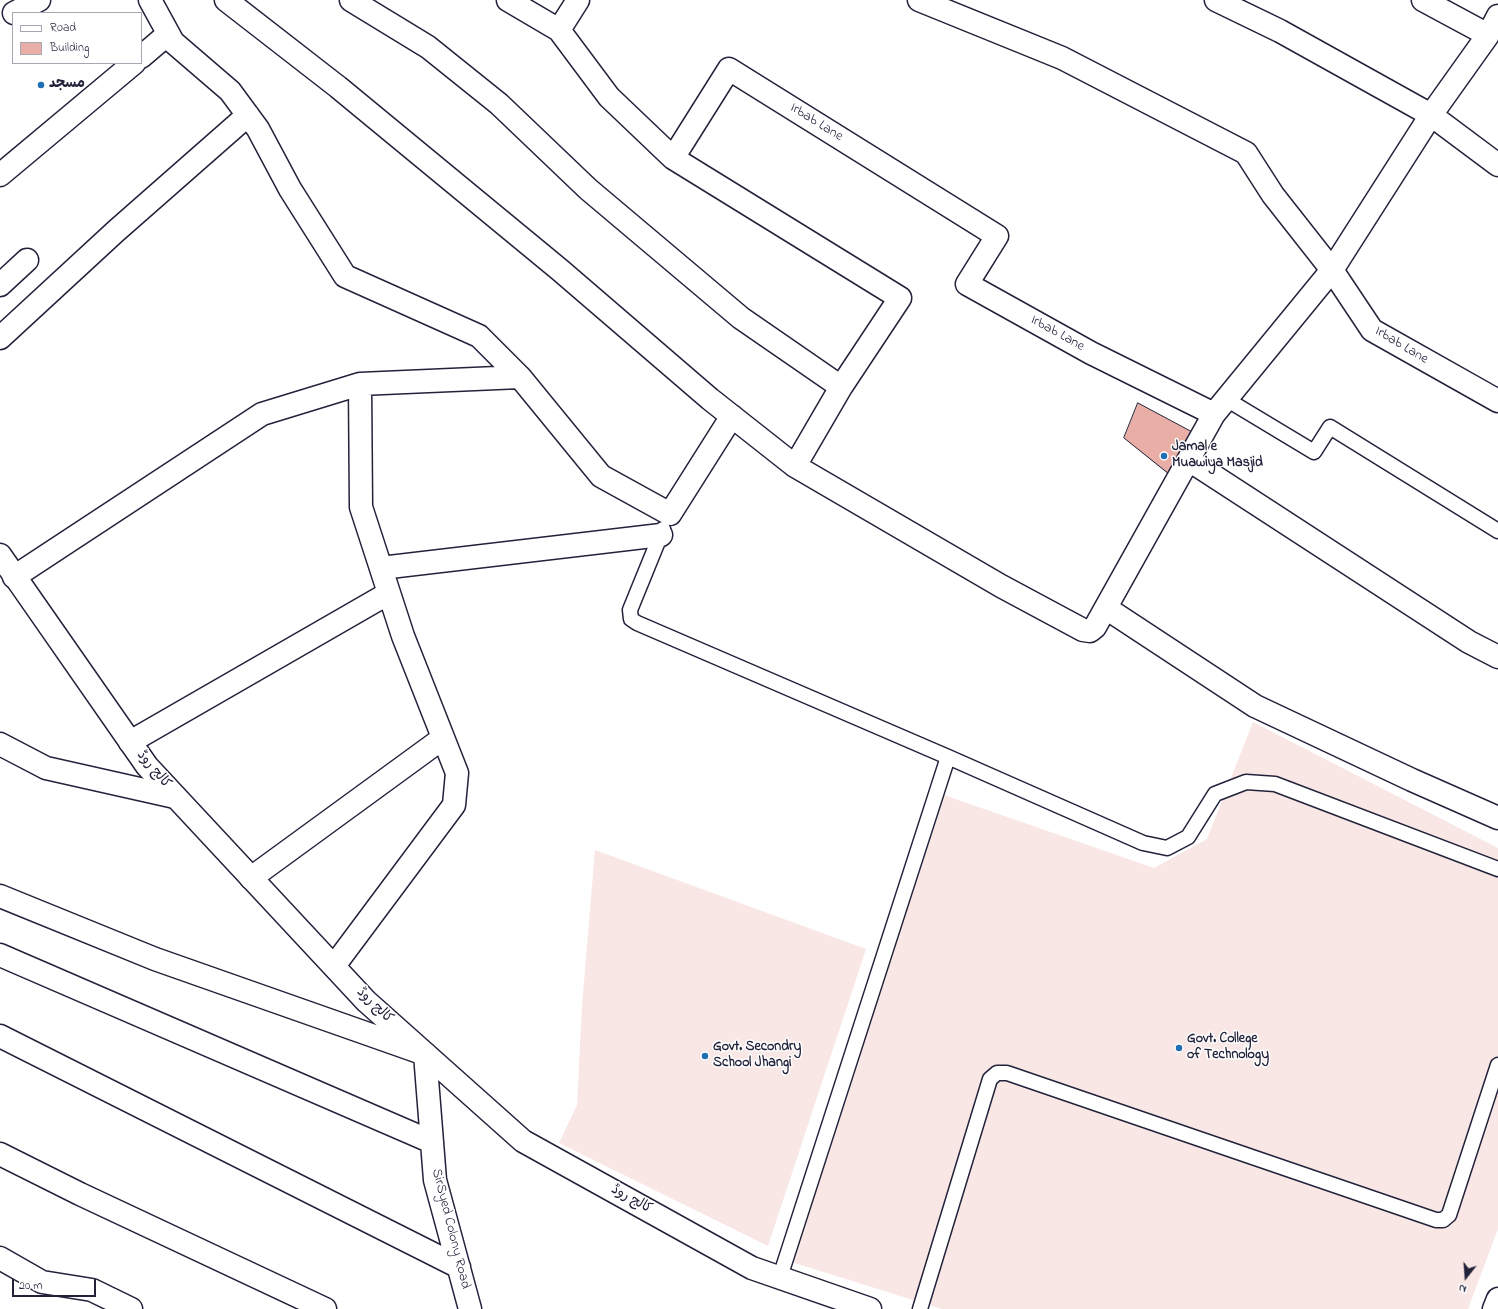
<!DOCTYPE html>
<html>
<head>
<meta charset="utf-8">
<style>
	body { margin:0 }
	#map { position:relative; width:1498px; height:1309px; overflow:hidden; background:#fff; font-family:"Indie Flower",sans-serif }
	canvas { display:block }
	.legend { position:absolute; left:12px; top:12px; width:130px; height:52px; box-sizing:border-box; background:#fff; border:1px solid #a7a7b1; margin:0; padding:5px 7px; list-style:none; font-size:12px; color:#22223b }
	.legend li { display:flex; align-items:center; gap:8px; height:20px }
	.legend b { width:20px; border:1px solid #a7a7b1 }
	.north { position:absolute; left:1446px; top:1257px; width:40px; height:40px; -webkit-text-stroke:3px #fff; paint-order:stroke; rotate:197deg; font-size:11px; font-weight:700; line-height:16px; text-align:center; color:#22223b }
	.north::after { content:''; display:block; margin:auto; width:14px; height:18px; background:#22223b; clip-path:polygon(50% 0,100% 100%,50% 72%,0 100%) }
	.scale { position:absolute; left:12px; top:1279px; width:84px; height:18px; box-sizing:border-box; border:2px solid #22223b; border-top:0; padding-left:5px; font-size:12px; line-height:14px; white-space:nowrap; color:#22223b; -webkit-text-stroke:3px #fff; paint-order:stroke }
</style>
</head>
<body>
<div id="map">
<canvas width="1498" height="1309"></canvas>
<ul class="legend">
<li><b style="height:5px;background:#fff"></b>Road</li>
<li><b style="height:11px;background:#e9afa6"></b>Building</li>
</ul>
<div class="north">N</div>
<div class="scale">20 m</div>
</div>
<script>
const context = document.querySelector('canvas').getContext('2d');
context.lineJoin = 'round';
function paint(path, color) {
  context.fillStyle = color;
  context.fill(path, 'evenodd');
}
function trace(path, color, width, dash) {
  context.strokeStyle = color;
  context.lineWidth = width;
  context.lineCap = dash ? 'butt' : 'round';
  context.setLineDash(dash || []);
  context.stroke(path);
}
function write(font, color, halo, rows, align = 'center') {
  context.font = font + ' "Indie Flower","Playpen Sans Arabic",sans-serif';
  context.lineWidth = 3;
  context.setLineDash([]);
  context.textBaseline = 'middle';
  context.strokeStyle = halo;
  context.fillStyle = color;
  for (const [text, x, y, turn = 0] of rows) {
    context.save();
    context.translate(x, y);
    context.rotate((+turn || 0) * Math.PI / 180);
    context.textAlign = isNaN(turn) ? turn : align;
    if (halo) context.strokeText(text, 0, 0);
    context.fillText(text, 0, 0);
    context.restore();
  }
}
paint(new Path2D(`
	M1253,722L1498,848V1229L1468,1309H942L788,1261L944,795L1154,868L1207,839Z
	M595,850L866,949L768,1246L559,1143L577,1105L582,1006Z`), '#f8e7e4');
paint(new Path2D(`
	M1195,435L1180,484L1136,448L1125,438Z`), '#0003');
const building = new Path2D(`
	M1138,403L1196,434L1169,474L1124,438Z`);
paint(building, '#e9afa6');
trace(building, '#22223b', 1);
const lane = new Path2D(`
	M1226,399L1314,452L1330,427L1498,531
	M663,529L630,610L631,619L637,623L948,757L1143,843L1167,848L1188,837L1215,794L1246,782L1275,784L1498,869
	M780,1277L948,757
	M920,1309L990,1079L997,1073H1007L1436,1220H1443L1449,1215L1498,1065`);
const street = new Path2D(`
	M150,0L173,42L230,91L258,129L290,189L345,276L479,336L520,377
	M226,0L338,87L560,270L710,399L795,466L1001,586L1083,630L1090,631L1095,627L1214,414
	M351,0L428,47L499,104L588,189L741,318L841,387
	M508,0L559,30L609,97L673,158L900,298L841,387L795,466
	M919,0L1062,58L1246,153L1273,195L1332,270L1431,115L1488,35L1498,16
	M1216,0L1280,31L1431,115L1498,165
	M1423,0L1488,35
	M14,13L39,0
	M559,30L578,0
	M141,57L168,34
	M673,158L729,69L997,236L967,284L1091,353L1214,414L1332,270L1372,330L1498,401
	M0,175L134,63
	M0,285L27,260
	M0,338L116,231L248,115
	M1189,460L1469,642L1498,657
	M381,568L661,535
	M14,577L262,414L360,384
	M1106,608L1255,706L1412,780L1498,818
	M130,742L389,593
	M0,744L46,768L175,797
	M251,878L443,738
	M0,896L155,959L425,1054L435,1180L470,1309
	M0,955L432,1142
	M334,966L454,805L457,773L403,636L361,507L360,384L520,377L601,476L670,514L732,416
	M0,1036L459,1267
	M0,1154L80,1194L325,1309
	M0,1258L42,1282L92,1290L131,1309`);
const secondary = new Path2D(`
	M0,555L147,766L366,1001L523,1141L752,1268L870,1309
	M1494,1309L1498,1299`);
trace(lane, '#22223b', 17);
trace(street, '#22223b', 25);
trace(secondary, '#22223b', 25);
trace(lane, '#fff', 14);
trace(street, '#fff', 22);
trace(secondary, '#fff', 22);
for (const [x, y, r, color] of [
	[41,85,4,"#1f6fb2"],
	[1164,456,4,"#1f6fb2"],
	[1179,1048,4,"#1f6fb2"],
	[705,1056,4,"#1f6fb2"]
]) {
  const dot = new Path2D();
  dot.arc(x, y, r, 0, 2 * Math.PI);
  context.fillStyle = color;
  context.fill(dot);
  trace(dot, '#fff', 1.5);
}
write('bold 14px', '#22223b', '#fff', [
	["مسجد",49,85],
	["Jamal e",1172,448],
	["Muawiya Masjid",1172,464],
	["Govt. College",1187,1040],
	["of Technology",1187,1056],
	["Govt. Secondry",713,1048],
	["School Jhangi",713,1064]
], 'left');
write('14px', '#22223b', '#fff', [
	["Irbab Lane",816,123,32],
	["Irbab Lane",1057,334,29],
	["Irbab Lane",1401,346,31],
	["کالج روڈ",153,770,50],
	["کالج روڈ",374,1006,44],
	["کالج روڈ",631,1200,29],
	["SirSyed Colony Road",450,1229,76]
]);
</script>
</body>
</html>
